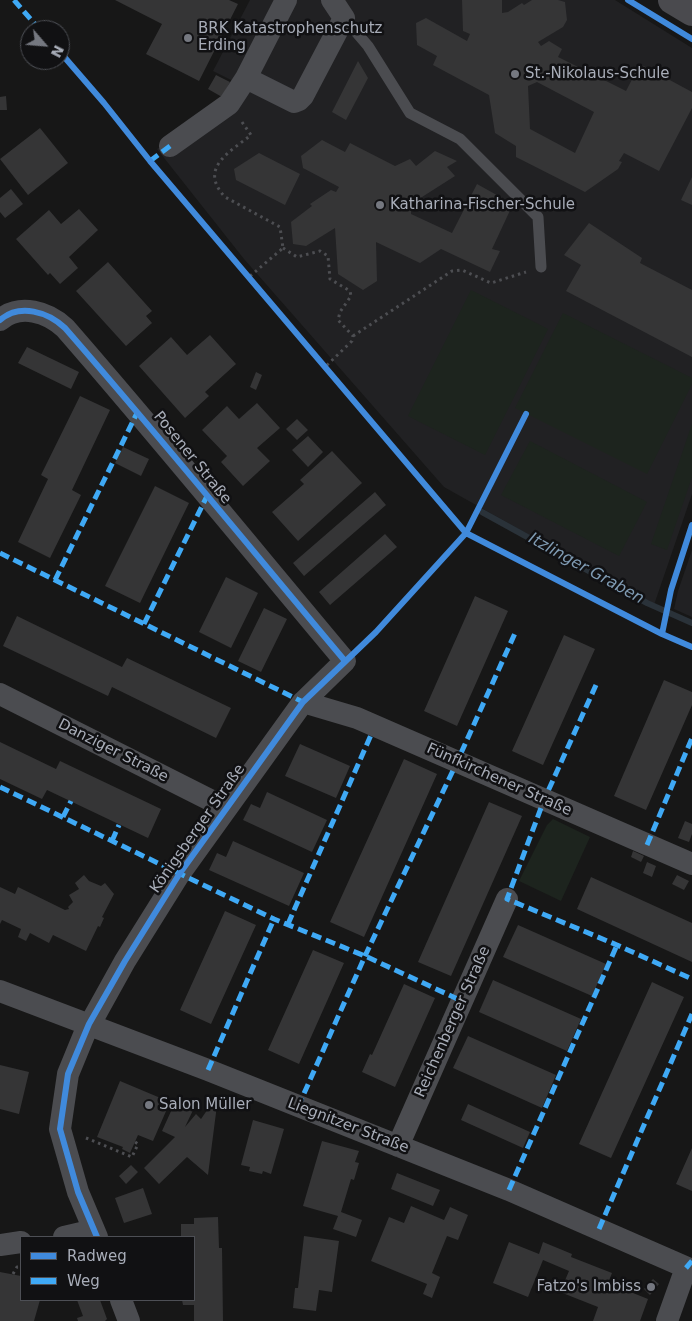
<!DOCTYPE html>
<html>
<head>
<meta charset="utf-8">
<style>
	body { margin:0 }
	#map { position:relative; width:692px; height:1321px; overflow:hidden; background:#171717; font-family:"DejaVu Sans",sans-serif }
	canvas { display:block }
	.legend { position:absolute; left:20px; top:1236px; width:175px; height:65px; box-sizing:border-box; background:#111113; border:1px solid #4d4f55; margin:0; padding:6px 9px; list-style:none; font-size:15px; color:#a8adb8 }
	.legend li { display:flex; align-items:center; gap:10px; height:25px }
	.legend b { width:25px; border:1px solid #4d4f55 }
	.north { position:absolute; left:20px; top:20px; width:50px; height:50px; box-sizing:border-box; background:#111113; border:1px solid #4d4f55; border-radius:50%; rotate:117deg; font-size:14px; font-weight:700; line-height:20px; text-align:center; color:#a8adb8 }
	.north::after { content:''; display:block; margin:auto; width:18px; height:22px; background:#757880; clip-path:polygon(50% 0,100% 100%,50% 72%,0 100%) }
</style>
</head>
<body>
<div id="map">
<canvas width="692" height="1321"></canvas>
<ul class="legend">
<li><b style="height:6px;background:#408adc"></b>Radweg</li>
<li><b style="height:6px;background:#3fa9f5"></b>Weg</li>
</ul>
<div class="north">N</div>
</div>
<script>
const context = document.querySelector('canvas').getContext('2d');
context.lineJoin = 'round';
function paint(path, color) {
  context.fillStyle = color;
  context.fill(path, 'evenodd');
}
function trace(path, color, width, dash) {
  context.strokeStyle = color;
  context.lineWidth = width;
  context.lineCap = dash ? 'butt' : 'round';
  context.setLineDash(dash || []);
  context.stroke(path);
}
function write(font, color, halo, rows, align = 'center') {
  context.font = font + ' "DejaVu Sans",sans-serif';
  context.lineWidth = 5;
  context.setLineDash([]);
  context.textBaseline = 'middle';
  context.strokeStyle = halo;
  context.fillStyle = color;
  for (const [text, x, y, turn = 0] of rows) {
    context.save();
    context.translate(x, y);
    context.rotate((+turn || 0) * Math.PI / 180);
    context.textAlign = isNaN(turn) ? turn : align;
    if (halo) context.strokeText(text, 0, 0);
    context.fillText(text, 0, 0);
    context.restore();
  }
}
paint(new Path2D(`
	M250,0H615L692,48V494L654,605L444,487L244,259L157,149L223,101L233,81L213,71Z
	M692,550V617L674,609L678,591Z`), '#212123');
paint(new Path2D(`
	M471,290L548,329L485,455L408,416Z
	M563,313L692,378V384L647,474L515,408Z
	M692,424V477L667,550L651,544Z
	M530,441L647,502L619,556L501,495Z
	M553,819L590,837L561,901L519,881L547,825Z`), '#1d241e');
trace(new Path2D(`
	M482,512L647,603L692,623`), '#2a3239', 6);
paint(new Path2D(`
	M115,0H229L238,4L199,81L146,54L162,24Z
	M462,0H502V13L508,12L522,3L524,5L532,0H558L565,2L567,20L563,27L538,42L541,46L549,41L562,49L558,57L626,91L640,64L692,92V108L659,171L624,153L619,161L622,162L618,169L585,192L516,157V146L495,133L489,95L433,65L437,56L417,45L416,23L426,18L467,41L470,34L463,31ZM537,82L594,112L575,153L530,129L528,86Z
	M358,61L368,78L346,120L332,112Z
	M216,75L230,82L222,97L208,89Z
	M6,96L7,110H0V97Z
	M40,128L68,163L28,195L0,159Z
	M322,140L345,152L350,143L395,166L410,159L416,166L435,151L457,161L447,167L455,176L411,204V214L452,233L477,184L513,204L492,249L500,251L490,272L441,249L420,263L376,242L377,281L363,290L338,274L335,228L306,246L293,244L291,222L312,206L310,204L331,190L336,192L339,187L303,168L301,156Z
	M259,153L300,174L285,205L236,180L234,169Z
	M692,177V205L681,200Z
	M11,189L23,204L5,218L0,212V198Z
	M79,209L98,230L69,257L78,268L60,284L50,273L48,275L16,239L49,210L61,224Z
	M589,223L642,258L640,263L692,290V357L566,291L581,265L564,255Z
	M108,262L152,311L146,316L152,323L126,346L76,291Z
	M210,335L236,364L205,392L209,396L185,418L139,366L171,337L187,355Z
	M27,347L79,372L71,389L18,363Z
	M256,372L262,375L256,390L250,387Z
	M80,396L110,410L72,490L81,495L50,558L18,542L48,479L41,475Z
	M257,403L280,428L257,448L270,461L243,486L221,462L227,456L202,430L227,406L239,419Z
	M297,419L308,430L297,440L286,429Z
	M308,436L323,452L308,467L292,450Z
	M123,447L149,459L141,476L115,463Z
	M332,451L362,483L298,541L272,512L304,484L300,480Z
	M155,486L189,503L140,603L105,586Z
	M375,492L386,505L304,576L293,563Z
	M385,534L397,547L330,605L319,592Z
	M226,577L258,593L231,648L199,632Z
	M475,596L508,611L457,726L424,711Z
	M264,608L287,619L261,672L238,661Z
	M17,616L122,667L127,658L231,708L216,738L112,687L108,696L3,646Z
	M564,635L595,649L543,765L512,751Z
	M664,680L692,692V705L646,810L614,796Z
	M0,742L56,769L60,761L161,809L148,838L47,790L42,799L0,779Z
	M300,744L350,766L336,798L285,776Z
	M404,759L437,774L364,937L330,922Z
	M267,792L327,820L312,852L243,820L251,804L260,808Z
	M489,802L522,816L451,976L418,962Z
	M685,821L692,824V834L689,842L678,838Z
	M233,841L304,873L289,906L209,870L217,853L226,857Z
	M633,851L644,856L641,862L631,857Z
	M647,862L656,866L652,877L643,873Z
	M84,875L89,881L101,886L105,883L114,894L102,917L104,918L100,927L98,926L86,951L53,935L49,943L30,933L26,941L18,937L21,929L2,920L0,924V887L15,894L18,887L65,910L69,909L68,907L73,902L69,895L79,889L75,883Z
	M677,875L689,881L684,890L672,884Z
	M591,877L692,923V962L577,909Z
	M225,911L256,925L211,1024L180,1010Z
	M518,925L606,964L592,996L503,957Z
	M313,950L344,963L299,1064L268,1050Z
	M493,980L581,1019L567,1051L479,1012Z
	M652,982L684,997L611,1158L579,1144Z
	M404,984L435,998L395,1087L362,1072L370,1054L372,1055Z
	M468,1036L556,1075L542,1108L453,1068Z
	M0,1065L29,1072L19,1114L0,1109Z
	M120,1081L170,1102L153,1141L138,1135L130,1153L122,1149L123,1147L97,1137Z
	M177,1098L195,1106L185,1127L196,1114L201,1119L212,1103L217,1105L208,1175L187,1157L159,1184L144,1168L175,1137L162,1131Z
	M468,1104L530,1132L523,1148L461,1120Z
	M253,1120L284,1129L271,1174L263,1171L262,1174L249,1171L250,1167L241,1165Z
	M322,1141L359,1151L355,1162L359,1163L354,1180L351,1179L341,1212L362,1220L356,1237L333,1229L338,1216L303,1206Z
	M692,1148V1191L676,1184Z
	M131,1165L138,1172L126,1184L119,1176Z
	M397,1173L440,1190L433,1206L391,1189Z
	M143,1188L152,1214L124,1223L115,1198Z
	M411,1206L444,1220L450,1207L468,1215L458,1240L447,1236L432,1273L440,1277L432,1298L423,1294L427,1284L371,1261L389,1217L404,1223Z
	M218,1217L219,1248H222L223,1321H194V1305H183L182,1300H194V1237H181V1224H194V1218Z
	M304,1236L339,1241L332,1292L319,1290L316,1311L293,1308L295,1288H298Z
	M509,1242L539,1254L543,1242L572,1254L571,1257L612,1273L608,1283L648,1299L640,1321H593L598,1307L560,1292L569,1271L543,1260L528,1297L493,1283Z
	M0,1272L21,1276V1300H40L34,1321H0Z
	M653,1279L659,1284L650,1295L644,1289Z
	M77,1300H100L107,1319L105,1321H78L77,1318L83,1316Z`), '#353536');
trace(new Path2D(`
	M242,122L251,135C230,152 198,168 225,197L280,227L283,248L249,277
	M283,248L297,257L320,251L328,256L330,279L350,291L351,296L340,312L338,320L353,336L352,341L326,366
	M353,336L452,271L462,270L491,283L526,272
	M86,1138L132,1157L138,1144L135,1142
	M13,1274L17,1267H21`), '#4d4e52', 3, [2.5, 4]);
trace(new Path2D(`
	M344,18L368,46L410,113L460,139L538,217L541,267`), '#4b4c50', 11);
trace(new Path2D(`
	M286,0L246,78L294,102L299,100L303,96L344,18L332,0
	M170,146L229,104L246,78
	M0,320C20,303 48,312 65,328C160,437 252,550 345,661L303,702L180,873L125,961L84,1035L68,1074L60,1129L78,1192L97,1237
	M0,694L226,808
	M303,702L357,718L692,864
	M0,991L208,1070L509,1190L692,1270
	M398,1146L507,899
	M64,1237L94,1230
	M0,1245L21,1242
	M121,1300L129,1321
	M667,1321L686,1268`), '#4b4c50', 22);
trace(new Path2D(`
	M672,0L692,12`), '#4a4a4e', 28);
trace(new Path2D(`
	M14,0L40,30
	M150,161L170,146
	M0,553L303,702
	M55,580L138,411
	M144,624L207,496
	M596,685L544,800L507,899L617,945L692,979
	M0,787L274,919L365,956L462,1001
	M63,817L71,801
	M112,841L119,825
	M647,845L692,738
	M288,924L371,735
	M208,1070L274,919
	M298,1107L365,956L457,762L516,631
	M509,1190L617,945
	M599,1229L692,1014
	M686,1268L692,1261`), '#3fa9f5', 5, [10, 5]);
trace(new Path2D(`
	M628,0L692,39
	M60,52L104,103L150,161L466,533L662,634L692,647
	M0,320C20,303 48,312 65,328C160,437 252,550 345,661
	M662,634L671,590L692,525
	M97,1237L78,1192L60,1129L68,1074L89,1024L125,961L180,873L303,702L376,632L466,533L526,414`), '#408adc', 6);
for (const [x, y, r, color] of [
	[188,38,5,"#757880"],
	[515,74,5,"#757880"],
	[380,205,5,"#757880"],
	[149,1105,5,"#757880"],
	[651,1287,5,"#757880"]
]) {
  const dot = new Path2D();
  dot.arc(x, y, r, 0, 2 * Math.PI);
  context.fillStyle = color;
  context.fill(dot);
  trace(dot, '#111113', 2);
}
write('15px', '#a8adb8', '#111113', [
	["BRK Katastrophenschutz",198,29],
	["Erding",198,46],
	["St.-Nikolaus-Schule",525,74],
	["Katharina-Fischer-Schule",390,205],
	["Salon Müller",159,1105],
	["Fatzo's Imbiss",641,1287,"right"]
], 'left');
write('15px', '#a8adb8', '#111113', [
	["Posener Straße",192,458,51],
	["Danziger Straße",113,751,27],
	["Fünfkirchener Straße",499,780,24],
	["Königsberger Straße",198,829,-55],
	["Reichenberger Straße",453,1022,-66],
	["Liegnitzer Straße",348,1126,21]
]);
write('italic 16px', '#7f9bb3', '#111113', [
	["Itzlinger Graben",586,569,29]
]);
</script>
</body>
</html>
